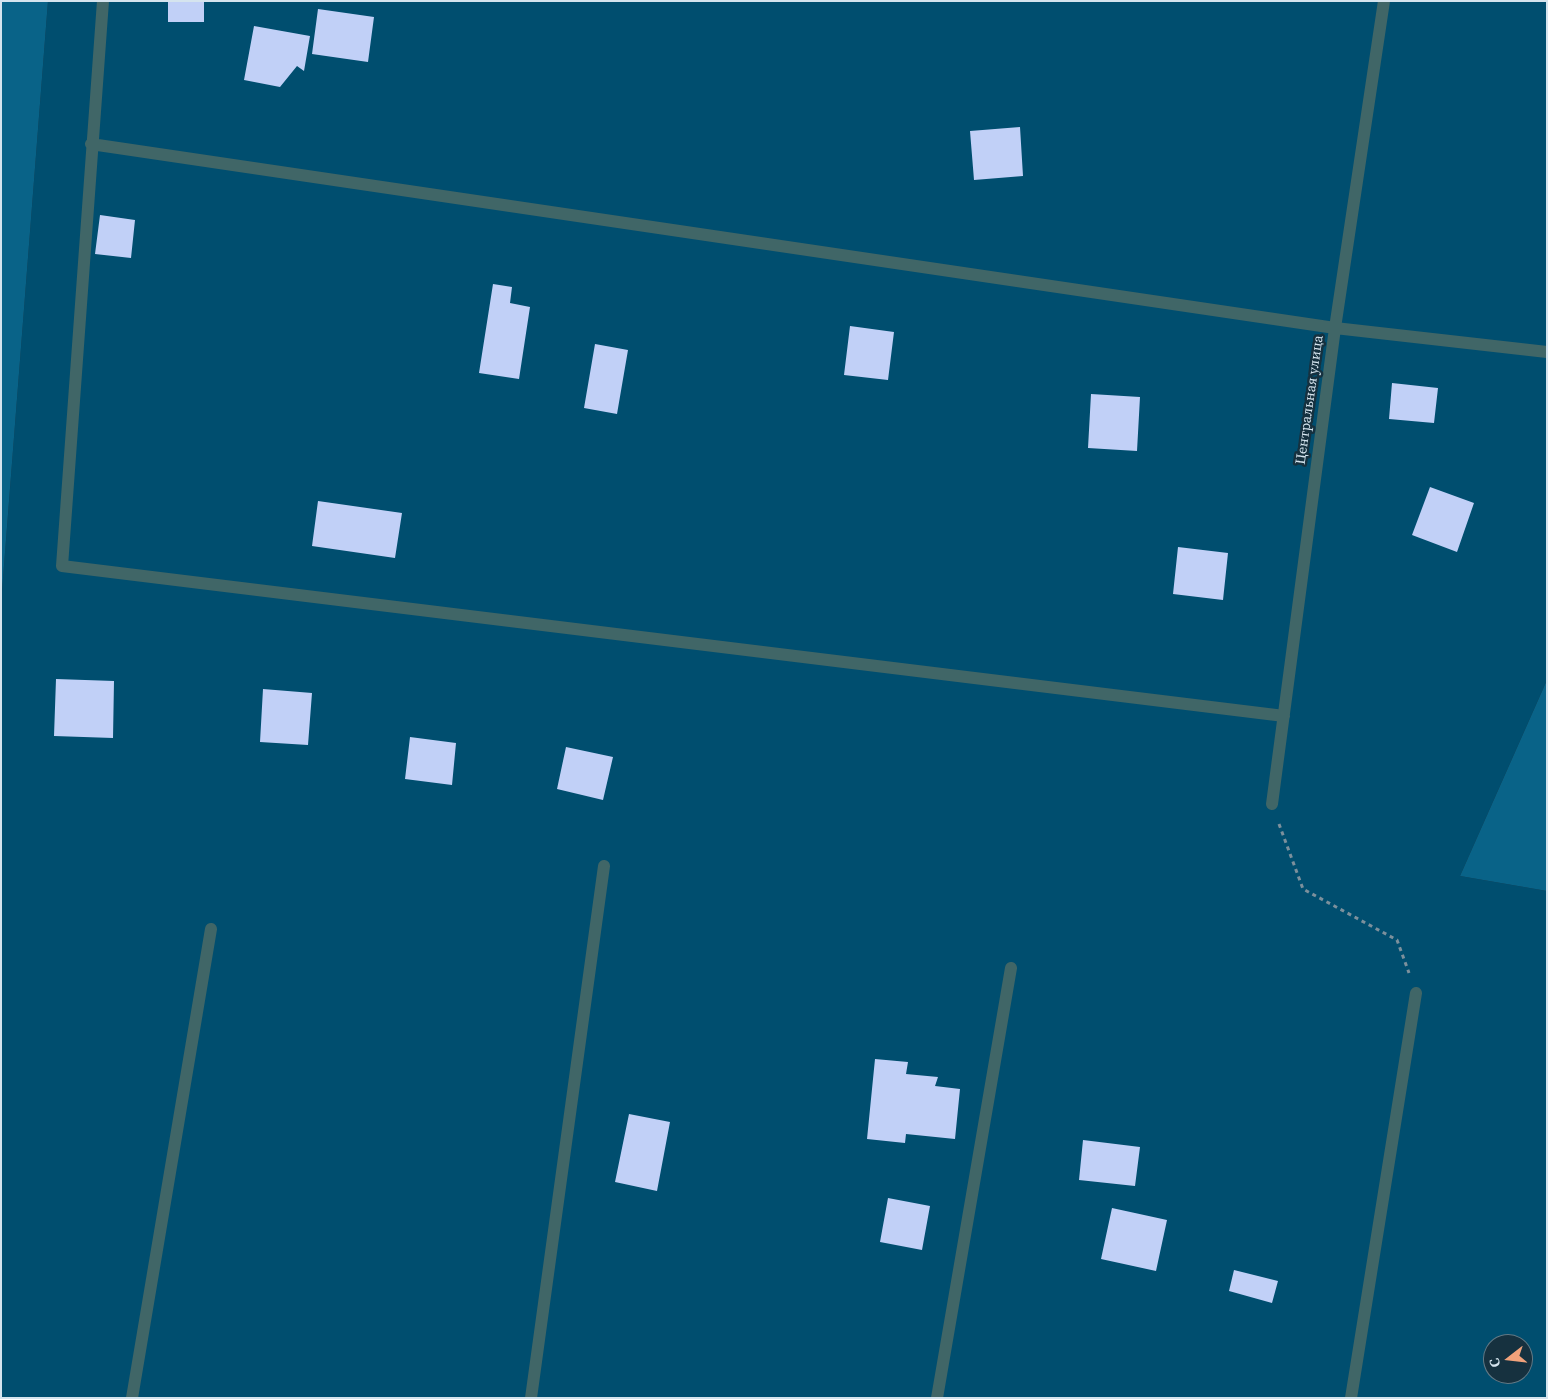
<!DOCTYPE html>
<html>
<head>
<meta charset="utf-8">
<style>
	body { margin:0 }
	#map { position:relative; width:1548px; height:1399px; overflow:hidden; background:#16313f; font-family:"Source Serif 4",serif }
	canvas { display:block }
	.frame { position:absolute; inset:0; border:2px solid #d5e4ee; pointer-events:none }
	.north { position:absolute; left:1483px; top:1334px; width:50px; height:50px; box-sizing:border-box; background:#16313f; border:1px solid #627985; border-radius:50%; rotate:254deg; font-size:14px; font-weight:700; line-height:20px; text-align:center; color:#d5e4ee }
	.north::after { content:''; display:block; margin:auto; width:18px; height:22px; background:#f1a27b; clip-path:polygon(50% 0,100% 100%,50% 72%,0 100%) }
</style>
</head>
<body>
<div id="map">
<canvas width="1548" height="1399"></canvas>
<div class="frame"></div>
<div class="north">С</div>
</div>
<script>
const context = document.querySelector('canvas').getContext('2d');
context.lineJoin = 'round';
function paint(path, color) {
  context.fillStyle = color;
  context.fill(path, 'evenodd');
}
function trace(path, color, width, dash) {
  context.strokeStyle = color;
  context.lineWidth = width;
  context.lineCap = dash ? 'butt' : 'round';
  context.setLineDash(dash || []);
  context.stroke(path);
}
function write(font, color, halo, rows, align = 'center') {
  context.font = font + ' "Source Serif 4",serif';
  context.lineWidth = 5;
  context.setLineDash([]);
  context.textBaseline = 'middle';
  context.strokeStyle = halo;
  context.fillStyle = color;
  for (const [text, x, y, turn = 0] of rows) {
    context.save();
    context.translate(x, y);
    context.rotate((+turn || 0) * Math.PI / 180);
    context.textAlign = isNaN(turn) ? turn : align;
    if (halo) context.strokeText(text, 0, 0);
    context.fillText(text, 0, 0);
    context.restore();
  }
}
paint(new Path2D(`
	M48,1H1547V680L1460,876L1547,891V1398H1V604ZM1493,1344H1523V1374H1493Z`), '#004e6f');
paint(new Path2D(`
	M1,1H48L1,604Z
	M1547,680V891L1460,876Z`), '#096388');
paint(new Path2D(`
	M168,1H204V22H168Z
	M318,9L374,17L368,62L312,54Z
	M254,26L310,36L304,71L297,66L280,87L244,80Z
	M1020,127L1023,176L974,180L970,131Z
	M100,215L135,220L131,258L95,254Z
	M493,284L512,287L510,303L530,307L519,379L479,373Z
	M850,326L894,332L888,380L844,375Z
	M595,344L628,350L617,414L584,408Z
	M1392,383L1438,388L1434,423L1389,419Z
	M1091,394L1140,397L1137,451L1088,448Z
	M1430,487L1474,503L1457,552L1412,535Z
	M318,501L402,513L395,558L312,546Z
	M1178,547L1228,553L1223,600L1173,594Z
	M56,679L114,681L113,738L54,736Z
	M263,689L312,693L308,745L260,742Z
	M410,737L456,743L452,785L405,779Z
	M566,747L613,757L603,800L557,789Z
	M875,1059L908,1062L906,1074L938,1077L935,1086L960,1089L955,1139L906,1134L905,1143L867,1139Z
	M629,1114L670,1122L657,1191L615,1182Z
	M1083,1140L1140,1147L1135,1186L1079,1180Z
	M888,1198L930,1206L922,1250L880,1242Z
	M1112,1208L1167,1220L1156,1271L1101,1259Z
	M1234,1270L1278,1281L1272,1303L1229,1291Z`), '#c1d0f7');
trace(new Path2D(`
	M1279,824L1303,889L1397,940L1409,973`), '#7c909c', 3, [4, 4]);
trace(new Path2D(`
	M103,1L62,566L1284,716
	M91,144L1335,328L1547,352
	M1272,804L1335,328L1384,1
	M132,1398L211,929
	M531,1398L604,866
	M937,1398L1011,968
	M1351,1398L1416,993`), '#406667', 12);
write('14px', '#d5e4ee', '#16313f', [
	["Центральная улица",1310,400,-82]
]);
</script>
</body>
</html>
